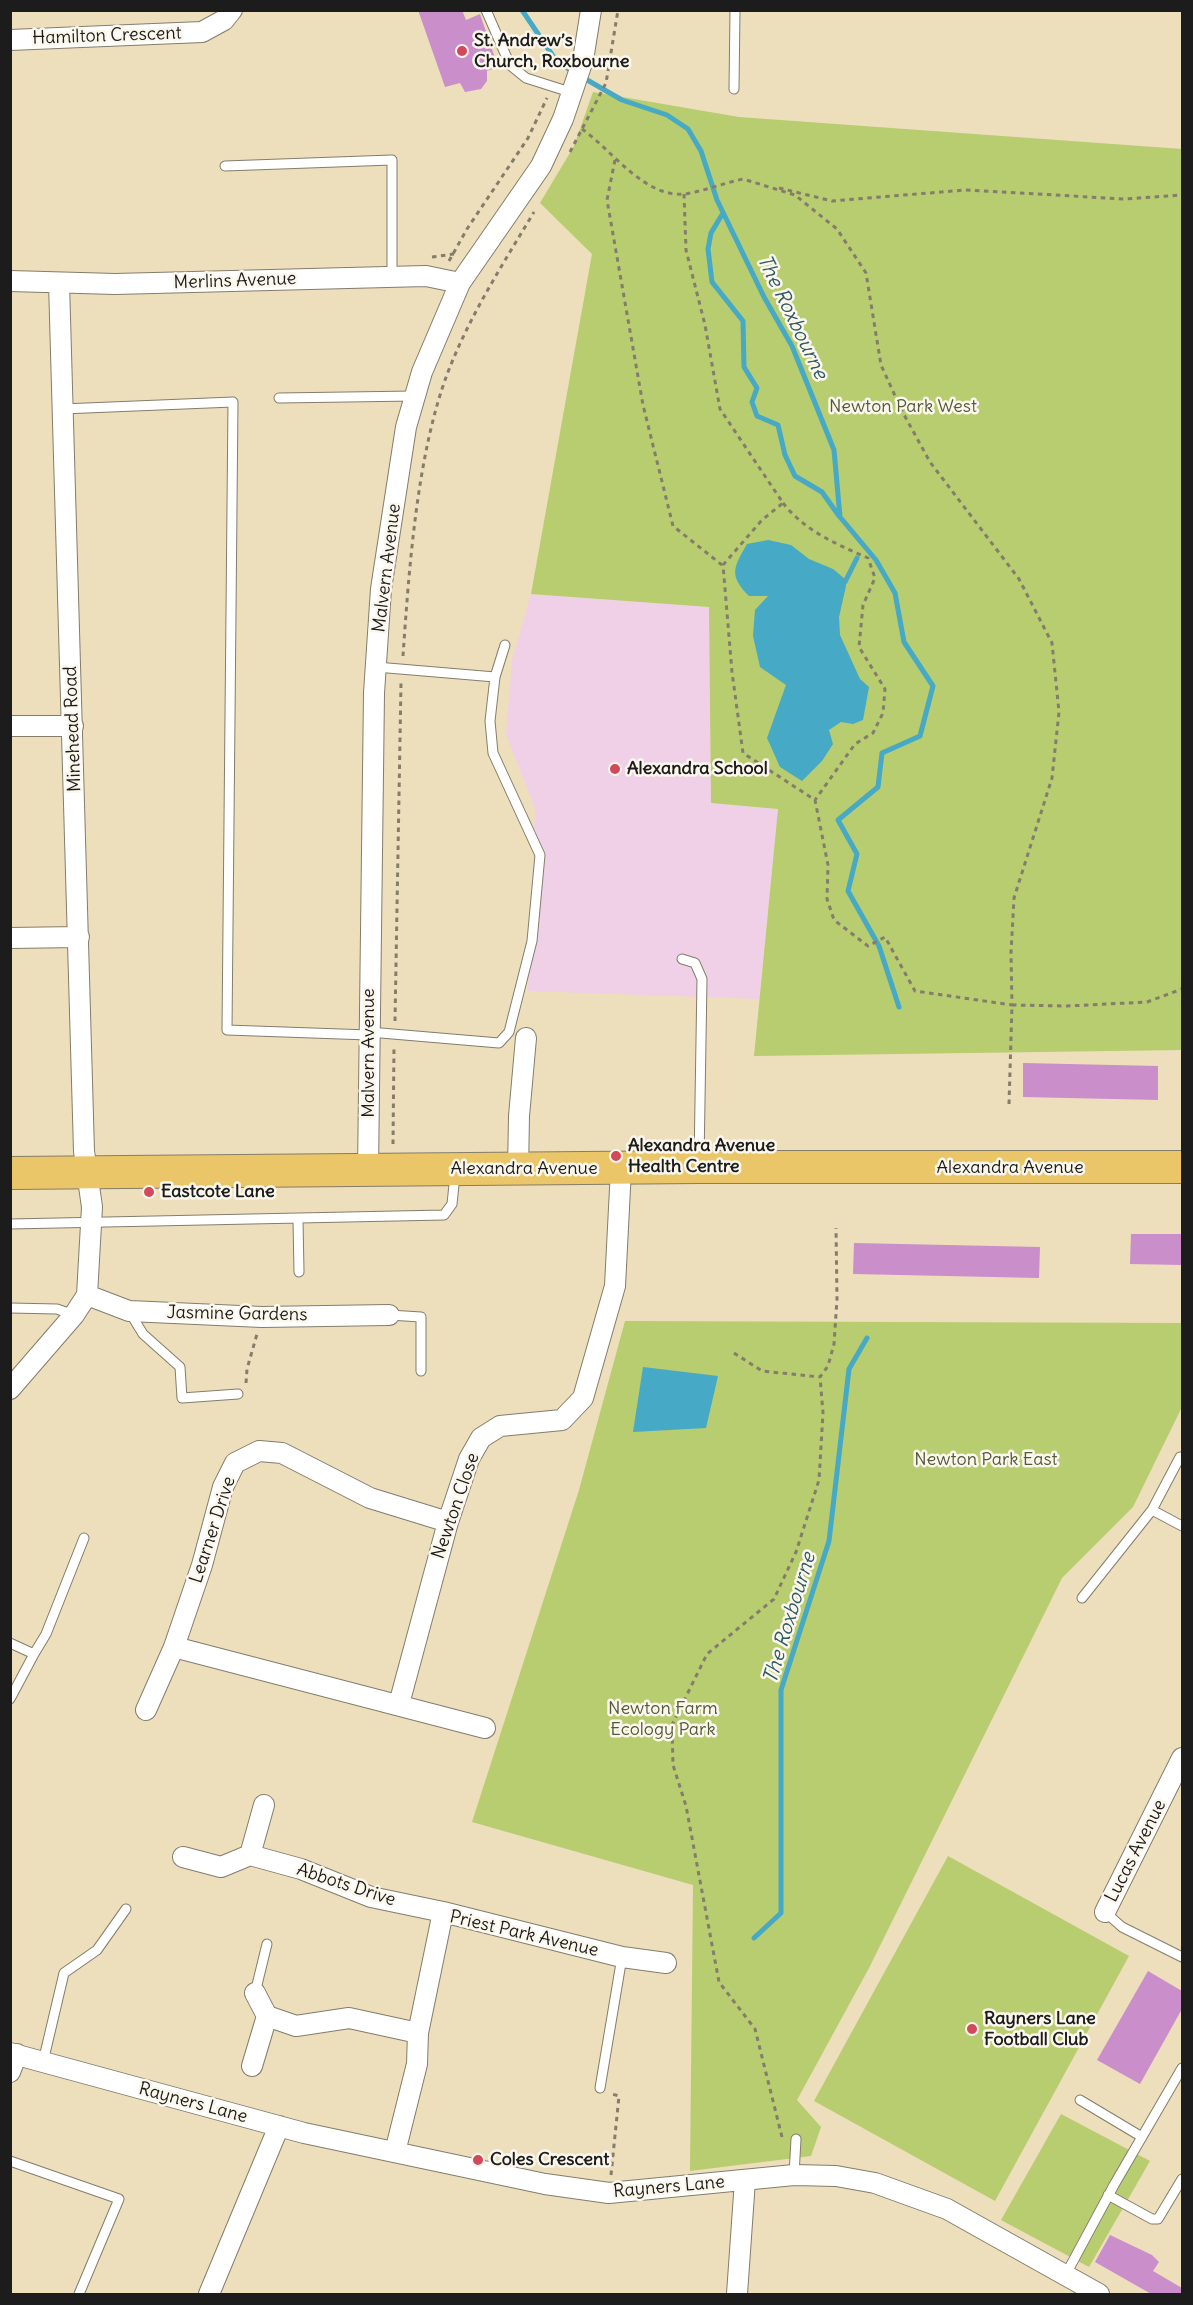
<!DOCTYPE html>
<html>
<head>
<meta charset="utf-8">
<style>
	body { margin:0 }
	#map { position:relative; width:1193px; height:2305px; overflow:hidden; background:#eddebc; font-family:Delius,sans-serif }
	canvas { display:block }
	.frame { position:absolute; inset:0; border:12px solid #1c1c1c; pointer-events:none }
</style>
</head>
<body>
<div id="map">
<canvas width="1193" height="2305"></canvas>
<div class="frame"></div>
</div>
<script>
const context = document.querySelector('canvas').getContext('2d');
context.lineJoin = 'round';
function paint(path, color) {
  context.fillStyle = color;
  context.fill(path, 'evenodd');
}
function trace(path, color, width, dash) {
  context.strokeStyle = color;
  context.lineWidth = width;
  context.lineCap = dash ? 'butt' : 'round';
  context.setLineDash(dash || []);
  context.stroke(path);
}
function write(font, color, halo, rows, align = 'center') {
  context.font = font + ' Delius,sans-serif';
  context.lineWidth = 5;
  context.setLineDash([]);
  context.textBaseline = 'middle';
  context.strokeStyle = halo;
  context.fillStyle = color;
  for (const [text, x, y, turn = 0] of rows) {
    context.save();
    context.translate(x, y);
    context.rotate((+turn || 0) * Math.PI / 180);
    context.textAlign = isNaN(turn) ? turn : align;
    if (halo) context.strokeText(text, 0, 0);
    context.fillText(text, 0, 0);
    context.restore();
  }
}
paint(new Path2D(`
	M531,594L709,607L711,803L778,809L759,999L528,991L535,809L506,734L512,661Z`), '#efd0e6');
paint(new Path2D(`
	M593,92L739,117L1182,149V1050L754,1056L778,809L711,803L709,607L531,594L592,254L540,203L574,146Z
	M625,1321L1182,1323V1407L1133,1507L1062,1578L869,1968L797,2100L821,2127L811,2156L690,2171L693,1885L472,1822L579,1490Z
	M948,1856L1129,1956L995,2201L814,2101Z
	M1061,2114L1150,2161L1089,2267L1001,2220Z`), '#b8cc70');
paint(new Path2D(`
	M768,540L791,545L809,559L833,569L845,579L846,586L839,617L840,635L860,679L869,687L863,720L853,724L841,722L829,730L833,744L822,761L802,781L780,767L767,738L786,685L760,667L753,636L755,610L768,596H749C728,575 734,567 747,544Z
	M643,1367L718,1376L706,1428L633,1432Z`), '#46a9c5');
trace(new Path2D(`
	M522,10L557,62L574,72
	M582,77L622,100L667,115L688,129L701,151L717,200L764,297L792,346L834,450L840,517L876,560L895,593L904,642L933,686L920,736L882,753L878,787L838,820L857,854L848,891L879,946L899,1007
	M723,213L711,233L708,249L712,282L743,321L744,367L757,388L752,402L757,416L778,425L785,455L795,476L822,492L839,516
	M845,582L857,558
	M754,1938L781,1913V1690L829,1541L849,1369L867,1338`), '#46a9c5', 5);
paint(new Path2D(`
	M418,10H462L466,20L480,14L498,67L487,71V81L481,89L465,92L460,83L445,87Z
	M1023,1063L1158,1066V1100L1023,1097Z
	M1131,1234H1182V1265L1130,1264Z
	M854,1243L1040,1247L1039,1278L853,1274Z
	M1148,1971L1182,1991V2009L1140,2084L1097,2060Z
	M1110,2235L1152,2255L1159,2262L1153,2271L1182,2288V2295H1153L1095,2262Z`), '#ca8eca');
const service = new Path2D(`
	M486,10L510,65L526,78L573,93
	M734,89L735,10
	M225,166L392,160V276
	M279,398L415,396
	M62,409L233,402L227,1030L369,1035
	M376,667L495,677
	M682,959L695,963L702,979L699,1162
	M369,1032L499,1043L509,1032L532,941L540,855L493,753L490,721L495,677L505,645
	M298,1220L299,1272
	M10,1224L444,1215L452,1204L455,1175
	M10,1308L57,1309L74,1315
	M129,1311L143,1334L180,1367L182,1398L238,1394
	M389,1315L421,1317V1371
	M1152,1510L1182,1526
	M1082,1598L1152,1510L1180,1457
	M10,1643L34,1654L10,1699
	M34,1654L46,1634L84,1538
	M1105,1912L1122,1927L1182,1957
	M255,1993L267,1944
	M43,2062L64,1973L97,1950L126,1909
	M600,2088L622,1957
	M1080,2100L1142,2137
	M10,2161L119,2199L79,2294
	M794,2175L796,2139
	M1108,2195L1152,2219H1158L1182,2179
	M1065,2276L1114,2185L1182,2068`);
const minor = new Path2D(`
	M10,40L202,32L224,20L232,10
	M10,281L115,284L426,276L460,283
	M10,726H73
	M10,938L79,937
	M368,1170L374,693L381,589L406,427L422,372L460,283L541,166L563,119L583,60L591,10
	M518,1170L519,1116L526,1038
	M87,1295L129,1311L262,1317L389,1315
	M10,1389L74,1315L87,1295L92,1207L84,1151L59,283
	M174,1647L485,1728
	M399,1704L448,1522L469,1459L481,1438L500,1426L562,1420L583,1398L615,1286L621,1169
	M146,1710L174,1647L202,1565L223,1487L235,1463L259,1451L282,1453L370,1498L448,1522
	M264,1805L250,1855L301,1869L371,1897L443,1912
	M183,1857L221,1867L250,1855
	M1105,1912L1182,1758
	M267,2016L296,2026L349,2018L418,2033
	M10,2053L304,2133L545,2184L609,2193L794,2175L836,2176L875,2183L947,2209L1099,2294
	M252,2066L267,2016L255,1993
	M10,2072L17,2054
	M395,2152L417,2064L418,2033L443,1912L622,1957L666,1963
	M209,2294L279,2126
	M737,2294L745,2180`);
const primary = new Path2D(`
	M10,1173L699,1167H1182`);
trace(service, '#847d6c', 11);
trace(minor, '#847d6c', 22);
trace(primary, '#847d6c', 34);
trace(new Path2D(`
	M582,129C612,150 644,198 685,194C704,191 724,183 743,179
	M570,152L606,83L618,10
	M615,160L607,200L643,405L673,526L722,565
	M779,188L832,201L965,190L1125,199L1182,195
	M684,194L686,250L705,325L720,409L783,503L762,520L723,565L732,672L743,753L815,800L828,865L827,899L834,920L868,946L885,937L915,991L1012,1005L1011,953L1014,898L1052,778L1059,712L1052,643L1019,579L930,462L902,411L881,365L866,273L837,229L795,195L743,179
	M432,257L454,254
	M449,261L467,229L528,138L547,98
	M783,503C805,531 836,544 868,558L875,578L863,605L859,647L885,689L883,713L873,733L855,744L815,800
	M403,656C409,569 417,453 448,372C470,315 503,264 534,212
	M395,1021L401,683
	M1009,1104L1012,1005L1067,1006L1147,1002L1182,989
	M393,1144L394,1046
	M734,1353L762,1371L820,1377
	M246,1383L247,1369L257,1334
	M782,2137L755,2029L719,1982L686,1806L673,1765L672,1725L707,1654L774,1599L796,1552L819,1480L823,1413L820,1377L828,1366L834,1344L837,1299L836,1228
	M611,2175L619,2096L612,2094`), '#847d6c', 3, [4.5, 4.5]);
trace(service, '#fff', 9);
trace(minor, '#fff', 20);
trace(primary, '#ebc669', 32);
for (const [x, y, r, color] of [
	[462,51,6,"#d1495b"],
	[615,769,6,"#d1495b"],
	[616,1156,6,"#d1495b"],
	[149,1192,6,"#d1495b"],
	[972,2029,6,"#d1495b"],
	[478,2160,6,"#d1495b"]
]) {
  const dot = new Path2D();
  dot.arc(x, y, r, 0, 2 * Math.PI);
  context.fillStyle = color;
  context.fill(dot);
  trace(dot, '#fbf7ec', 2);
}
write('18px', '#1c1c1c', '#fbf7ec', [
	["Hamilton Crescent",107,36,-2],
	["Merlins Avenue",235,281,-2],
	["Malvern Avenue",387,568,-83],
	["Minehead Road",73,729,-92],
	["Malvern Avenue",369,1053,-90],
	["Alexandra Avenue",1010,1168],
	["Alexandra Avenue",524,1169],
	["Jasmine Gardens",237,1314,1],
	["Newton Close",456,1506,-71],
	["Learner Drive",213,1530,-72],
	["Lucas Avenue",1136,1851,-63],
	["Abbots Drive",346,1885,18],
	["Priest Park Avenue",524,1934,13],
	["Rayners Lane",193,2103,15],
	["Rayners Lane",669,2187,-5]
]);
write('bold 18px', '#1c1c1c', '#fbf7ec', [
	["St. Andrew’s",474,41],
	["Church, Roxbourne",474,62],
	["Alexandra School",627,769],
	["Alexandra Avenue",628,1146],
	["Health Centre",628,1167],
	["Eastcote Lane",161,1192],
	["Rayners Lane",984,2019],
	["Football Club",984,2040],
	["Coles Crescent",490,2160]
], 'left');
write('18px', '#535a39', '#fbf7ec', [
	["Newton Park West",903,407],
	["Newton Park East",986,1460],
	["Newton Farm",663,1709],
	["Ecology Park",663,1730]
]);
write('italic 20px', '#2f5b68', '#fbf7ec', [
	["The Roxbourne",792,317,64],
	["The Roxbourne",790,1618,-73]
]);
</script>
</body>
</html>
